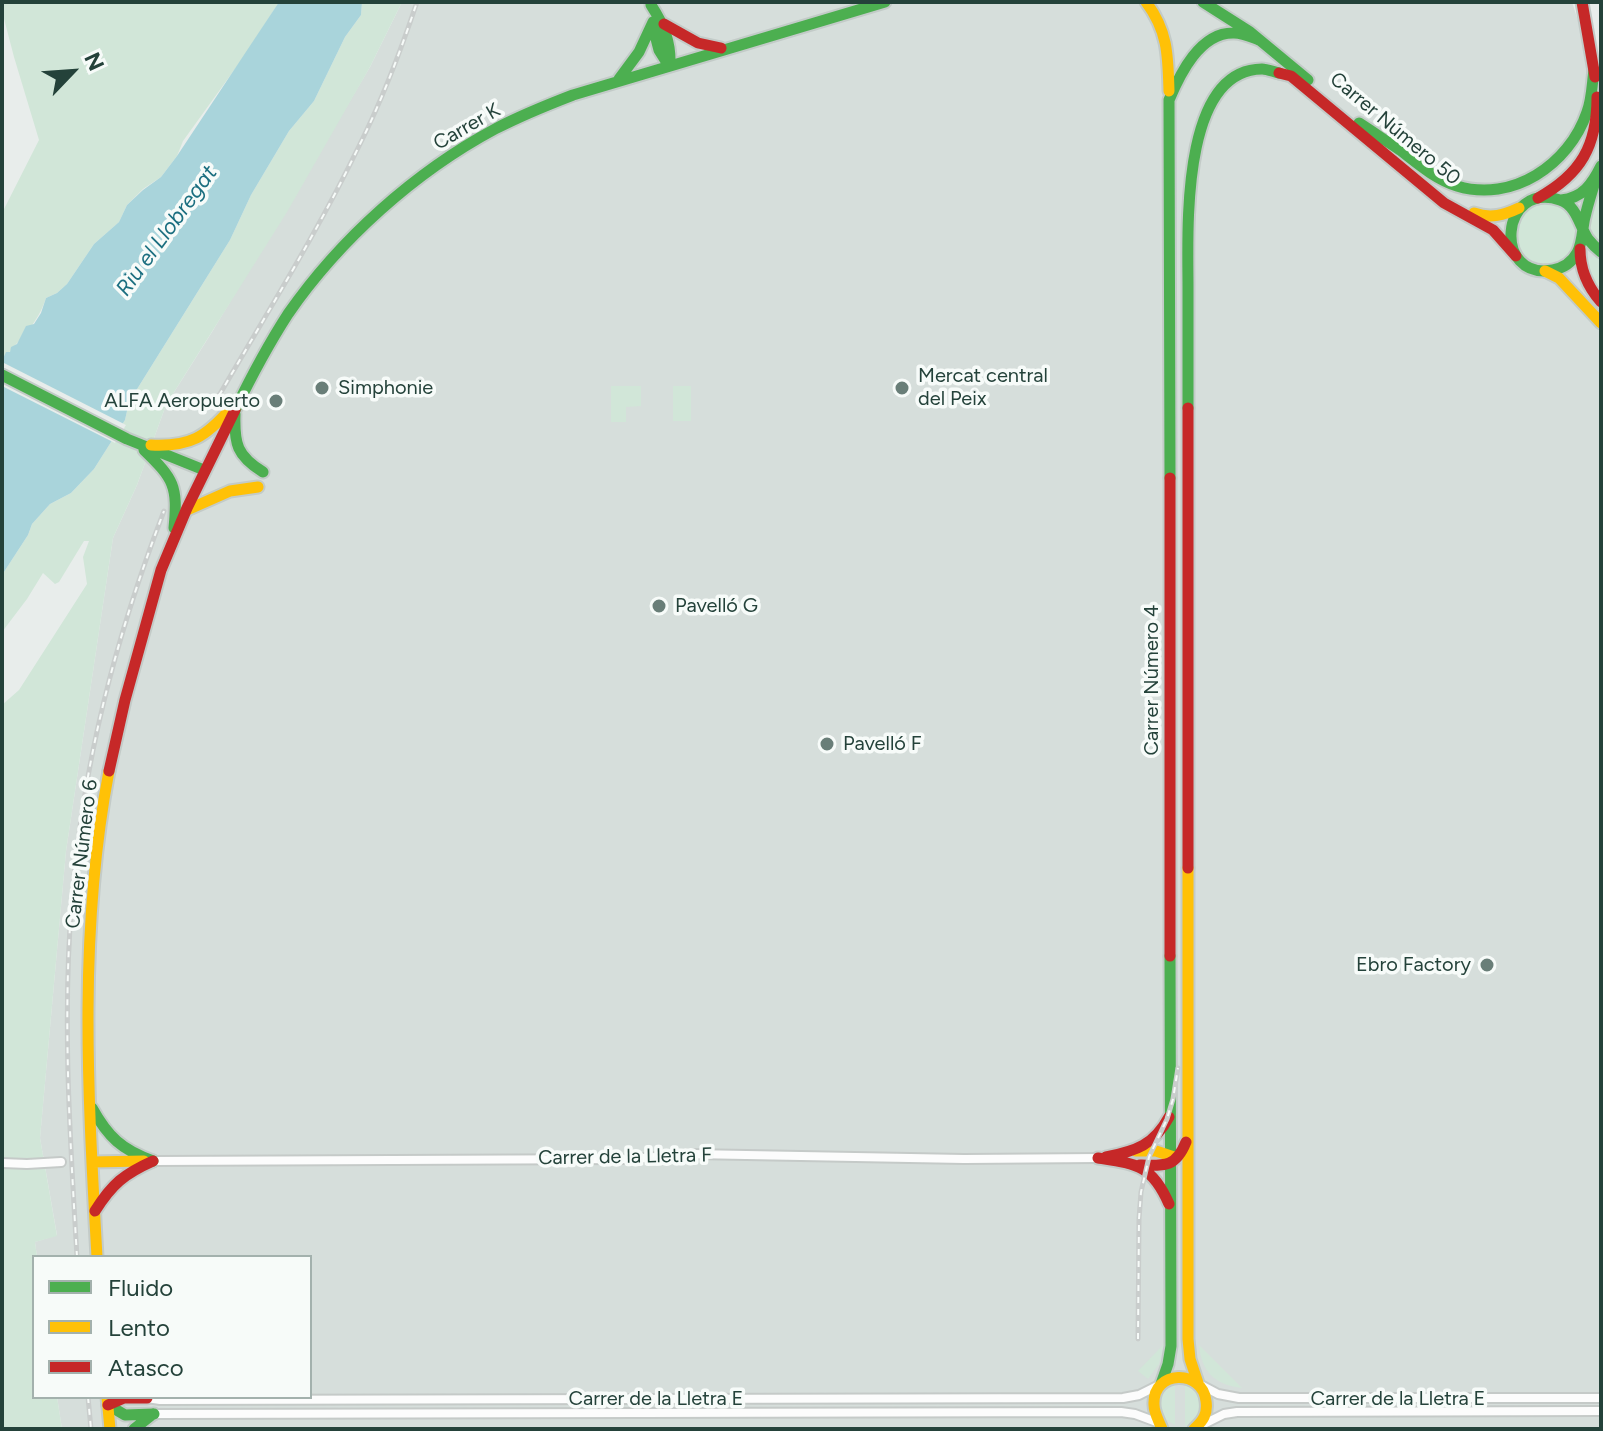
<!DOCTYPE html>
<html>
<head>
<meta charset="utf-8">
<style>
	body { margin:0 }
	#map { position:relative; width:1603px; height:1431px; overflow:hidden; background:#e8edeb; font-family:Figtree,sans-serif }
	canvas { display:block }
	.frame { position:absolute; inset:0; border:4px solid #24423a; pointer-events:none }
	.legend { position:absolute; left:32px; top:1255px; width:280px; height:144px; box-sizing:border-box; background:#f7fbf9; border:2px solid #a3b1ad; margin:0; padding:10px 14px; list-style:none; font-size:24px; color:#24423a }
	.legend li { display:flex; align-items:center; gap:16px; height:40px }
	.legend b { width:40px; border:2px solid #a3b1ad }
	.north { position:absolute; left:32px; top:32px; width:80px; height:80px; -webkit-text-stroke:6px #f7fbf9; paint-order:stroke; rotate:65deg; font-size:22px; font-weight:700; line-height:32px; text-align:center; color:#24423a }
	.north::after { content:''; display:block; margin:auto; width:28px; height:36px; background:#24423a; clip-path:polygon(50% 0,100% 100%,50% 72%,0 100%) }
</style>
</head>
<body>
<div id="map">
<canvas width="1603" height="1431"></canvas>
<div class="frame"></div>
<ul class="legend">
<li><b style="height:10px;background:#4caf50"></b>Fluido</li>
<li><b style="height:10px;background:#ffc107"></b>Lento</li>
<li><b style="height:10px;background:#c62828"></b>Atasco</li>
</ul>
<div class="north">N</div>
</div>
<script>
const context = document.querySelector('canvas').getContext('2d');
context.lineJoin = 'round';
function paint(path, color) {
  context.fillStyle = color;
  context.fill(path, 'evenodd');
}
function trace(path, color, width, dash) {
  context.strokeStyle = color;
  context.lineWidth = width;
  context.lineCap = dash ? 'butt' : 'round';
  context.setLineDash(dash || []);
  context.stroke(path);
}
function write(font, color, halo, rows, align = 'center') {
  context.font = font + ' Figtree,sans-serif';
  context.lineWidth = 7;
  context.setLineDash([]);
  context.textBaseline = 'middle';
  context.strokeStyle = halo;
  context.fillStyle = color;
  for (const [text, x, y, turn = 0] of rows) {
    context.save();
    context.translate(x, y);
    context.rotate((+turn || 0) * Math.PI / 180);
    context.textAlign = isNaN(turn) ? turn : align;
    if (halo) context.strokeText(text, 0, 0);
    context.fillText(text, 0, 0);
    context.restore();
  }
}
paint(new Path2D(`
	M402,2H1572L1601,91V1429H62L57,1397H310V1257H37L35,1242L57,1235L40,1138L66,851L113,538L137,485L166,405L212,332L370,67Z`), '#d6dedb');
paint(new Path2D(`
	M2,2H279L245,55L183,141L177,156L161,177L143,189L127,205L119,222L94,244L67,284L57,293L46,298C37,326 19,339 2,361V213L39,140L14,57L2,11Z
	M362,2H402L370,67L287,212L166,405L137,485L113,538L66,851L40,1138L57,1236L35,1242L37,1257H34V1397H57L62,1429H2V705L19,690L87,584L83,557L89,541H84L59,582L55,584L43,573L27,599L2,632V575L28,535L32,524L50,504L71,493L94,469L125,420L129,402L230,240L251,195L289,131L314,101L345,37L361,15Z
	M1601,182V247C1597,242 1591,236 1589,230C1586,217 1596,194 1601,182Z
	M1516 234a30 30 0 1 1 60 0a30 30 0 1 1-60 0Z
	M1598,254L1601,256V293L1589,271L1586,260Z
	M611,386H641V406L626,407V422H611Z
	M673,386H691V421H673Z
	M1163,1345L1159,1364L1148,1379L1138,1371Z
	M1199,1345L1242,1388C1215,1385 1201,1371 1199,1345Z
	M1175,1385V1425L1164,1418L1159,1406L1164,1391Z
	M1185,1385C1206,1395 1207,1416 1185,1426Z`), '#d1e6d8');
paint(new Path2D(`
	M279,2H362L361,15L345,37L314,101L289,131L251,195L230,240L129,402L125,420L94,469L71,493L50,504L32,524L28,535L2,575V361L6,352H10L11,347L17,344L26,326L34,324L41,313L46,298L57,293L67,284L94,244L119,222L127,205L143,190L161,177L177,156Z`), '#a9d4db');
paint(new Path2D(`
	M2,362L126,425L115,443L2,386Z`), '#e8edeb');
const street = new Path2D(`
	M153,1161L631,1159L692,1154L964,1159L1098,1158
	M2,1163L27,1164L61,1162
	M1201,1385L1218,1394L1239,1398H1601
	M147,1398L160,1400L1123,1398L1139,1395L1157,1386
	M154,1414L1121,1412L1135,1414L1159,1423
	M1202,1425L1224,1414L1237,1412L1601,1411`);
const fast = new Path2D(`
	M1203,2L1250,32L1308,80
	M651,5C664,25 671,42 670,66
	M653,27L659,50L669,66
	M619,79L639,52L653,22
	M1359,123C1373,132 1386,141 1400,150C1418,164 1435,179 1457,186C1512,203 1569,165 1587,112C1592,99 1592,84 1594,70
	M1597,175C1593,189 1588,203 1585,217C1582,229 1583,242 1577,253C1572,262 1563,268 1553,270C1492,281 1500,180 1560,200C1577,206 1579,225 1588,239C1592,244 1596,248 1601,252
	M1561,200C1583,198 1592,184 1601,166
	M2,375L127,439L204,470
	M1188,408C1188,367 1188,326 1188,286C1188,232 1180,70 1262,69C1267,69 1274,72 1279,73
	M235,410C251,377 268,345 288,314C340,239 415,172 495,129C520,116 547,105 573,95L885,2
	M235,414C234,444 237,456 263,472
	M144,450C174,479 178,486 174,528
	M1170,478L1169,100C1180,74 1200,32 1234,33C1243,33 1251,37 1259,40
	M92,1108C108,1137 122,1150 153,1161
	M1161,1384L1168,1364L1171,1346L1170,956
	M108,1405L125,1415L154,1414
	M134,1429L153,1414`);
const slow = new Path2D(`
	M1146,2C1168,31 1168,56 1169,91
	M1474,213C1491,219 1504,215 1519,208
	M1545,271L1559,278L1601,323
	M151,445C190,447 206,437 231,408
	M187,510L230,491L258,487
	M1188,868V1339L1190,1359L1198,1383
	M1136,1151H1156L1174,1157
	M92,1162L144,1161
	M97,1257C88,1095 78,932 109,771
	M107,1397L110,1429
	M1162,1429C1159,1421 1154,1413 1154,1405C1152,1369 1203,1369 1206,1401C1208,1414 1203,1421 1194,1429`);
const jam = new Path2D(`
	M1582,2L1595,77
	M664,24L698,43L721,48
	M1279,73L1291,76L1444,203L1493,230L1516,256
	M1538,198C1581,174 1597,146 1597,97
	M1580,249C1580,270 1587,286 1601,302
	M1188,408V868
	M1170,478V956
	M109,771L125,700L161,570L187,508L235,410
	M1106,1157C1136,1151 1154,1145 1169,1117
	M1098,1158C1137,1164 1152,1165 1169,1204
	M1140,1165C1165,1166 1176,1167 1186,1142
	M95,1211C112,1184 124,1174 153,1161
	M108,1405L124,1398H147`);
trace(street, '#c5cac8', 12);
trace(fast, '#c3cbc8', 15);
trace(slow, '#c3cbc8', 15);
trace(jam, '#c3cbc8', 15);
trace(street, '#fcfcfc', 8);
trace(fast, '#4caf50', 11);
trace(slow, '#ffc107', 11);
trace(jam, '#c62828', 11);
const rail = new Path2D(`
	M213,406C263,319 317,234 360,144C383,98 401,50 417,2
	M77,1257C70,1138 62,1018 72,899C83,763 115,639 164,511
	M1138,1339L1139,1219L1141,1192L1149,1157L1167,1119L1173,1099L1178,1068
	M88,1397L91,1429`);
trace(rail, '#c9cdcc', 5);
trace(rail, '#f7fbf9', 2, [6]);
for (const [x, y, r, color] of [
	[322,388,8,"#697e78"],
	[902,388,8,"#697e78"],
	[276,401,8,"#697e78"],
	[659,606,8,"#697e78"],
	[827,744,8,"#697e78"],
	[1487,965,8,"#697e78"]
]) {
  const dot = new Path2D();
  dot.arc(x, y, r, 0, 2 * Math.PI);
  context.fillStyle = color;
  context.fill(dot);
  trace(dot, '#f7fbf9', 3);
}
write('20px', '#24423a', '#f7fbf9', [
	["Carrer K",467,127,-30],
	["Carrer Número 50",1395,129,40],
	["Carrer Número 4",1152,680,-90],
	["Carrer Número 6",82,854,-83],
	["Carrer de la Lletra F",625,1157,-1],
	["Carrer de la Lletra E",656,1399],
	["Carrer de la Lletra E",1398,1399]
]);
write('20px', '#24423a', '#f7fbf9', [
	["Mercat central",918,376],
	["del Peix",918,399],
	["Simphonie",338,388],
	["ALFA Aeropuerto",260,401,"right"],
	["Pavelló G",675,606],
	["Pavelló F",843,744],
	["Ebro Factory",1471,965,"right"]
], 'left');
write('italic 22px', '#1c6f80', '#f7fbf9', [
	["Riu el Llobregat",167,231,-54]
]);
</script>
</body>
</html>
